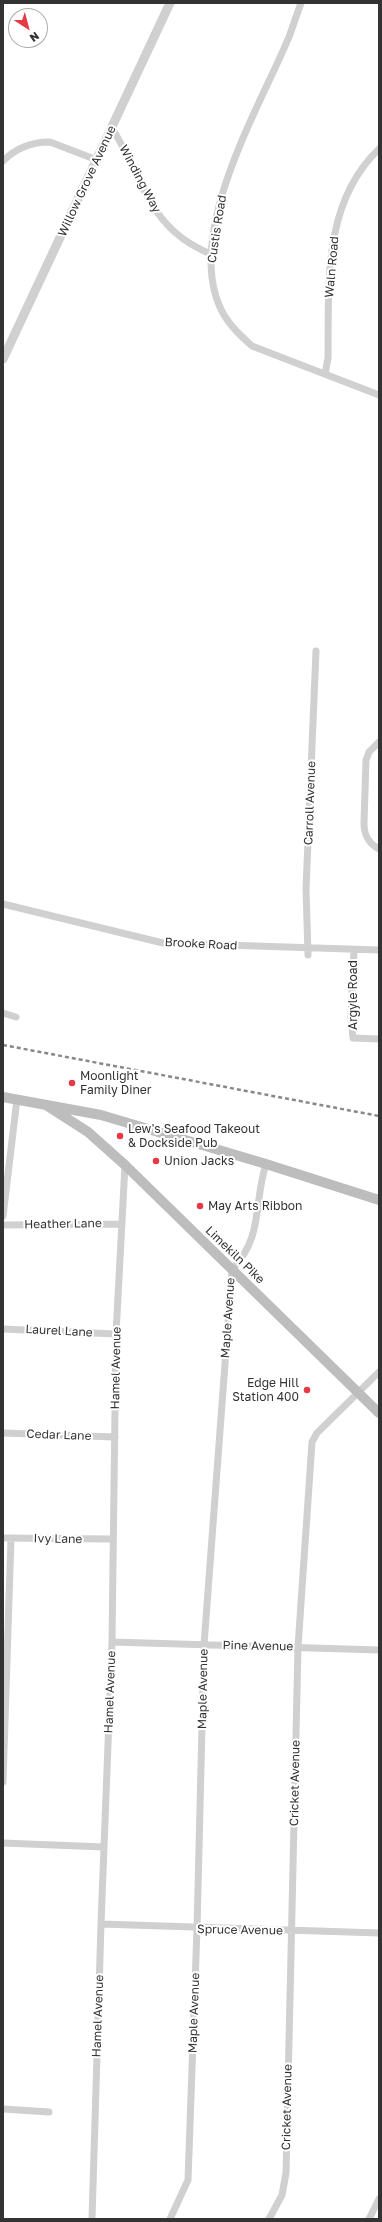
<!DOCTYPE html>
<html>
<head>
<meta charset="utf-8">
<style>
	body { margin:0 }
	#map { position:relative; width:382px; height:2222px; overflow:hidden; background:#fff; font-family:"Golos Text",sans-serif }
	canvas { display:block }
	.frame { position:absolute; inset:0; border:4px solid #333; pointer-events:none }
	.north { position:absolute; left:8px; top:8px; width:40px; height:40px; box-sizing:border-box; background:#fff; border:1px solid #adadad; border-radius:50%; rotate:144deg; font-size:11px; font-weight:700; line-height:16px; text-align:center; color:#333 }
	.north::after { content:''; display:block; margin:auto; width:14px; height:18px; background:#e63946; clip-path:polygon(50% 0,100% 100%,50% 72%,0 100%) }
</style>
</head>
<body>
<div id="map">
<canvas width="382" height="2222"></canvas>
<div class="frame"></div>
<div class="north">N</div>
</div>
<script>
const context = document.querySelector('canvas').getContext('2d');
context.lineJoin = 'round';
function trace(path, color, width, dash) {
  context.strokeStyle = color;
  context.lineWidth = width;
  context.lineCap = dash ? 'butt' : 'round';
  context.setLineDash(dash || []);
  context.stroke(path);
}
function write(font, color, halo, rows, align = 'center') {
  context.font = font + ' "Golos Text",sans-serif';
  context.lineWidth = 4;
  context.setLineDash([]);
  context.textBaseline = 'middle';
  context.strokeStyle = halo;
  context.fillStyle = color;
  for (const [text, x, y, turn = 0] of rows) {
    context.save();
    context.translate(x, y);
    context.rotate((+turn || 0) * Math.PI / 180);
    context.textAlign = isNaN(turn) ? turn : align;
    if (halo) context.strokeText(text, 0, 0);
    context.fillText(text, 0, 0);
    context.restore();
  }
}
trace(new Path2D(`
	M301,3C297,14 293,26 289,37C259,109 180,239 224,315C231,327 241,336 252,346L379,395
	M112,128C144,179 148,229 211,254
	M3,161C16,148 32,142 50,142L97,160
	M325,374L328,358C329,286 322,203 379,149
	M379,742L369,752L366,760L364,823C364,835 368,843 379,849
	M3,904L163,943L379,950
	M354,950L351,1017L353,1038L379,1039
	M308,955L306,889L316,651
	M3,1013L16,1017
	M3,1216L17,1099
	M3,1225L122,1224
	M3,1329L116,1334
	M3,1433L115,1437
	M3,1538L112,1539
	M112,1642L379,1650
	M3,1782L11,1538
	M3,1843L104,1847
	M101,1924L379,1933
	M3,2109L49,2112
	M92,2219L101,1924L112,1642L116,1334L125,1165
	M170,2219L188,2180L197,1929L204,1645L232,1270C264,1235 253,1205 266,1164
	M269,2219L282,2195L286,2173L298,1647L312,1442L317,1433L379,1372
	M369,2219L379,2199`), '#d0d0d0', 7);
trace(new Path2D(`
	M3,359L170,3`), '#d0d0d0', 9);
trace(new Path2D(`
	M3,1097L101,1115L266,1164L379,1200
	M46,1105L88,1132L125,1165L379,1413`), '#bdbdbd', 10);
trace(new Path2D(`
	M3,1045L379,1116`), '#888', 2.5, [4, 3]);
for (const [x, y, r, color] of [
	[72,1083,4,"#e63946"],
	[120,1136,4,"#e63946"],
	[156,1161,4,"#e63946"],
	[200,1206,4,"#e63946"],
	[307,1390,4,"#e63946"]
]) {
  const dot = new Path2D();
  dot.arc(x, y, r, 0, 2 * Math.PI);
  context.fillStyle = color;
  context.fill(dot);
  trace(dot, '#fff', 1.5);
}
write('12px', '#333', '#fff', [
	["Winding Way",140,179,62],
	["Willow Grove Avenue",87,181,-65],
	["Custis Road",217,229,-81],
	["Waln Road",332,267,-85],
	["Carroll Avenue",310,803,-88],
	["Brooke Road",201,944,3],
	["Argyle Road",353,995,-90],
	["Heather Lane",63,1224,-1],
	["Limekiln Pike",235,1255,44],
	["Maple Avenue",228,1318,-86],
	["Laurel Lane",59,1331,3],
	["Hamel Avenue",116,1368,-89],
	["Cedar Lane",59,1435,2],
	["Ivy Lane",58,1539,1],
	["Pine Avenue",258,1646,1],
	["Maple Avenue",203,1689,-89],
	["Hamel Avenue",110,1692,-88],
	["Cricket Avenue",295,1783,-89],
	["Spruce Avenue",240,1930,1],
	["Maple Avenue",194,2013,-88],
	["Hamel Avenue",98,2016,-88],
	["Cricket Avenue",287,2107,-89]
]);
write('12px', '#333', '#fff', [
	["Moonlight",80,1076],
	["Family Diner",80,1090],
	["Lew's Seafood Takeout",128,1129],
	["& Dockside Pub",128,1143],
	["Union Jacks",164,1161],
	["May Arts Ribbon",208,1206],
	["Edge Hill",299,1383,"right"],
	["Station 400",299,1397,"right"]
], 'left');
</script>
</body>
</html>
